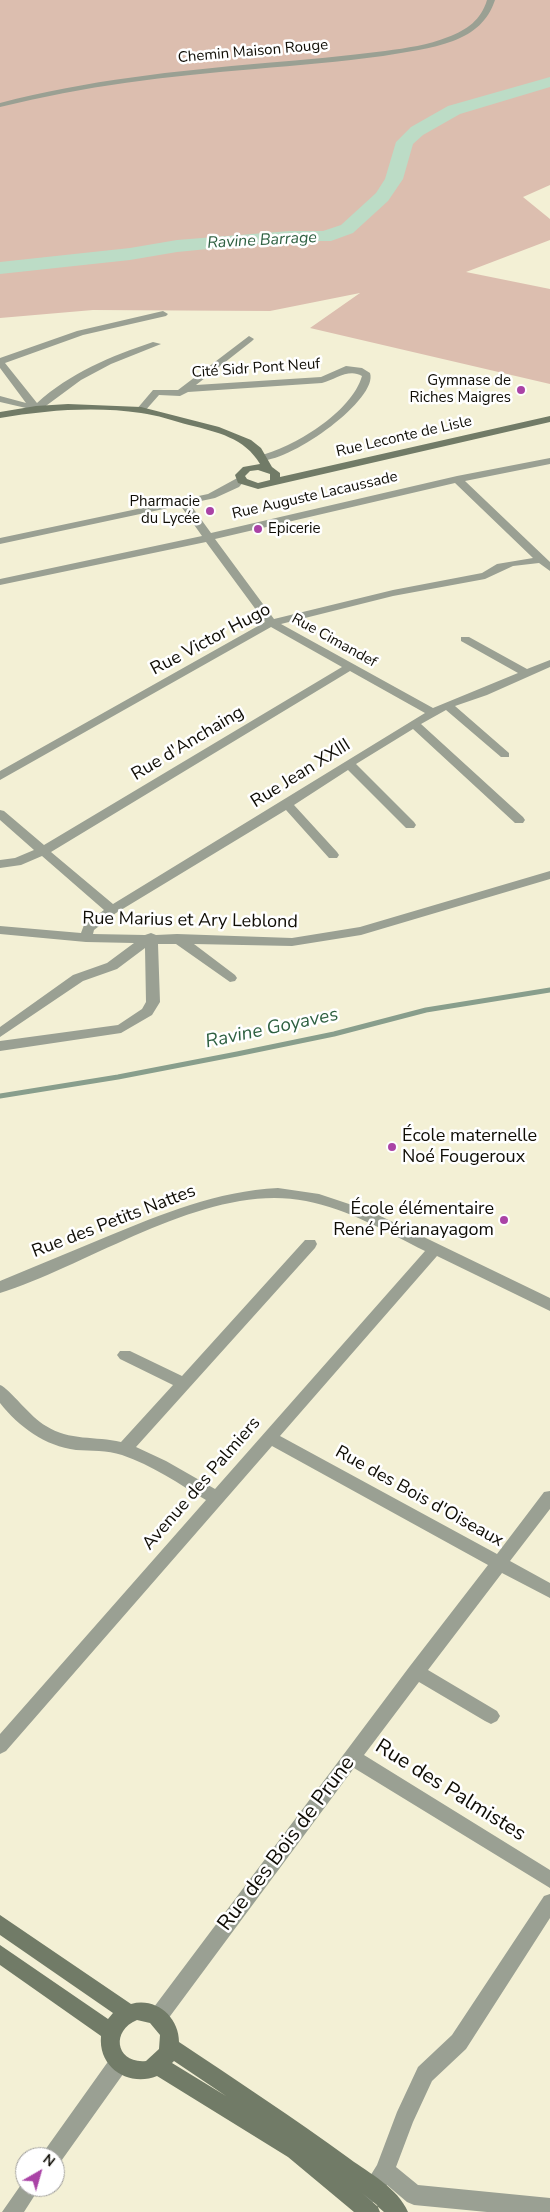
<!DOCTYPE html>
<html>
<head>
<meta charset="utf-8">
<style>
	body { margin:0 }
	#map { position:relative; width:550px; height:2212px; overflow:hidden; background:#f3f0d5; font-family:"Nunito Sans",sans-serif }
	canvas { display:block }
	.north { position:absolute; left:15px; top:2147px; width:50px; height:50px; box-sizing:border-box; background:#fff; border:1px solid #9f9e9b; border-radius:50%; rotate:38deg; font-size:14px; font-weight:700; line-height:20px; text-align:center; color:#0f0d05 }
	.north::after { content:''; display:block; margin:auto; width:18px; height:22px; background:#aa43a6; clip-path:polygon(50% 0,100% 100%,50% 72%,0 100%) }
</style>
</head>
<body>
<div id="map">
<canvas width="550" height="2212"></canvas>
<div class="north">N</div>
</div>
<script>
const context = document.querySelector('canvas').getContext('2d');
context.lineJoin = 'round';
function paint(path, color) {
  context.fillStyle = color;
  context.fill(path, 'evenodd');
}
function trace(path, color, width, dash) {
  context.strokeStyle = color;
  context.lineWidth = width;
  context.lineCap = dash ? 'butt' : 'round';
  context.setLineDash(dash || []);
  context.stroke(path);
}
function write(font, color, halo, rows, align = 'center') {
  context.font = font + ' "Nunito Sans",sans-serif';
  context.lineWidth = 5;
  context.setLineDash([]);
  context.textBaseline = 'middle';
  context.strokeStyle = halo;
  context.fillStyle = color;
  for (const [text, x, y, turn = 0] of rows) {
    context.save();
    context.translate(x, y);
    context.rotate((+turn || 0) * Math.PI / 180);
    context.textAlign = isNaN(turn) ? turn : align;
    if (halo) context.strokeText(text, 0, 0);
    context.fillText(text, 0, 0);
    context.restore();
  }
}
paint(new Path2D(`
	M0,0H550V185L523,197L550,219V240L466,272L550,289V384L310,328L360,293L270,311L93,310L0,318Z`), '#dcbeaf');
trace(new Path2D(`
	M0,1096L118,1077L237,1054L334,1034L426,1010L550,990`), '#889e8c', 5);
paint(new Path2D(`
	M550,77V87L460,114L423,135L413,144L403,179L388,201L353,233L331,241H290L177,252L130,260L0,274V262L130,248L177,240L290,231H323L341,225L376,193L385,179L396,142L411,127L448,106Z`), '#bcdcc6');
paint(new Path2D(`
	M487,0H495C488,21 474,33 453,41C431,49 407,52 383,56C340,62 298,65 255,69C168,76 84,86 0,107V103C88,80 175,71 265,63C305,60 345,56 385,51C407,48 428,45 448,37C467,30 481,20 487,0Z
	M163,311L168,314L166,316L83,335L5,363L37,403C70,373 111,356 153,342L161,344L111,364L81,380L39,411L0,402V396L26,403L0,368V358L77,331Z
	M249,336L254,339L252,341L196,385L321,377L346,366L362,368L370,373C379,400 285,466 258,460V456C293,448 352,412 362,376C349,368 336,379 322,383L188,392L180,396L159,395L144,412L136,410L153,390H178Z
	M550,458V464L465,481L550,562V571L539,563L513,566L485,579L393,596L281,624L433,708L518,673L461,641V637H469L527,669L550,660V667L487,695L455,706L509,753V757H501L446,710L421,724L523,817L525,820L523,823H515L413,729L356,764L414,822L416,825L414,828H406L348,770L294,805L337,852L339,855L337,858H329L286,810L116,913L94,930L93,934L145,935L151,933L156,935L177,934L292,938L360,927L550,871V879L361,935L292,946L194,944L235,975L237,978L235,981L230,982L176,944H158L160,1002L152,1015L121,1033L0,1051V1041L118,1025L142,1009L146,1002L145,948L117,969L83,981L0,1037V1027L73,975L107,963L134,943L86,942L0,934V926L81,933L84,925L104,910L42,856L21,865L0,868V860L15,858L34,850L0,820V810L4,811L44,845L342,667L271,627L0,780V771L265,622L206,542L0,585V579L202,536L178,502L183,499L187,500L211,533L457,476ZM455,483L533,558L497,564L482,573L393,590L274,619L215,539ZM350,671L425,713L113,904L51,852Z
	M278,1188L319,1194L370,1211L550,1298V1311L437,1256L280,1436L497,1554L544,1492L550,1491V1509L510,1561L550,1583V1598L502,1573L428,1670L497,1711L500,1716L497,1721L491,1724L485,1721L419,1682L364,1755L550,1870V1888L354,1768L165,2023L158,2026L151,2023L149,2017L151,2011L410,1666L488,1565L272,1446L6,1751L0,1754V1734L206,1500C179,1484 152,1465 122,1455C107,1450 91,1451 76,1450C45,1446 19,1427 0,1403V1385C9,1388 31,1418 46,1426C69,1441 96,1436 121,1442L173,1385L120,1359L117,1355L120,1351H130L182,1376L305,1240H315L317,1244L315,1248L136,1447L166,1461L215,1489L425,1251C387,1232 348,1209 306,1201C208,1181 92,1264 0,1293V1281C35,1266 71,1252 106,1237C162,1214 217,1191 278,1188Z
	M550,1894V1918L466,2049L432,2081L413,2122L396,2167L418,2185L550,2198V2212H487L414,2205L407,2202L387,2185L376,2201L369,2204L362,2201L359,2194L377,2165L397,2112L418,2067L452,2035L544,1896Z
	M119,2054L126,2056L129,2063L126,2070L59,2164L55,2166V2157H42L45,2150L112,2056Z
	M25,2179V2187H40L24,2212H2Z`), '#9aa093');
paint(new Path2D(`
	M241,476L246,479L239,487L215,498L0,544V538L208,494Z`), '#9aa093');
paint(new Path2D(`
	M68,404L141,407L219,427L251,440L261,448L272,467L280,473V477L550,416V422L258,489L238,483L235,475L243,467L260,464C245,438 217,432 189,425C174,421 157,415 141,413C96,406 45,410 0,418V412L36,406ZM258,470L270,474V480L258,483L247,479L245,476L250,471Z
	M0,1915L131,2004C156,1997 179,2017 179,2042C236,2080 294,2118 350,2159C369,2173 398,2188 408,2212H384L362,2193L377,2205L380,2212H354L288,2157L157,2076C130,2087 98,2069 101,2036L0,1965V1945L108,2019L113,2013L0,1935ZM137,2020L150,2023L160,2035L159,2049L146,2061C116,2064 110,2031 137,2020ZM174,2061L226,2096L172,2063Z`), '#717b67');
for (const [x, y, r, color] of [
	[521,390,5,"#aa43a6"],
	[210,511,5,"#aa43a6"],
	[258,529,5,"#aa43a6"],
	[392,1147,5,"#aa43a6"],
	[504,1220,5,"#aa43a6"]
]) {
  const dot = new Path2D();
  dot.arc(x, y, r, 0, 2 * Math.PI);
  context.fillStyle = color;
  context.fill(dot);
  trace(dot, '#fff', 2);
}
write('15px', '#0f0d05', '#fff', [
	["Chemin Maison Rouge",253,52,-5],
	["Cité Sidr Pont Neuf",256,369,-4],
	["Rue Leconte de Lisle",404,437,-13],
	["Rue Auguste Lacaussade",315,496,-13],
	["Rue Cimandef",334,641,29]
]);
write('15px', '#0f0d05', '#fff', [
	["Gymnase de",511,381],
	["Riches Maigres",511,398],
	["Pharmacie",200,502],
	["du Lycée",200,519],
	["Epicerie",268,529,"left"]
], 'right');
write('italic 16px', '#2e6041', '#fff', [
	["Ravine Barrage",262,241,-3]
]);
write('18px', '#0f0d05', '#fff', [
	["Rue Victor Hugo",211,640,-28],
	["Rue d'Anchaing",188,744,-31],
	["Rue Jean XXIII",301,774,-32],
	["Rue Marius et Ary Leblond",190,921,1],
	["Rue des Petits Nattes",114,1222,-21],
	["Avenue des Palmiers",202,1484,-49],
	["Rue des Bois d'Oiseaux",419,1497,29]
]);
write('18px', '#0f0d05', '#fff', [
	["École maternelle",402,1137],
	["Noé Fougeroux",402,1158],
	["École élémentaire",494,1210,"right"],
	["René Périanayagom",494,1231,"right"]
], 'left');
write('italic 19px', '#2e6041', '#fff', [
	["Ravine Goyaves",272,1029,-12]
]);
write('21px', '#0f0d05', '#fff', [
	["Rue des Palmistes",450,1791,32],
	["Rue des Bois de Prune",287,1844,-53]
]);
</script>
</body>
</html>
